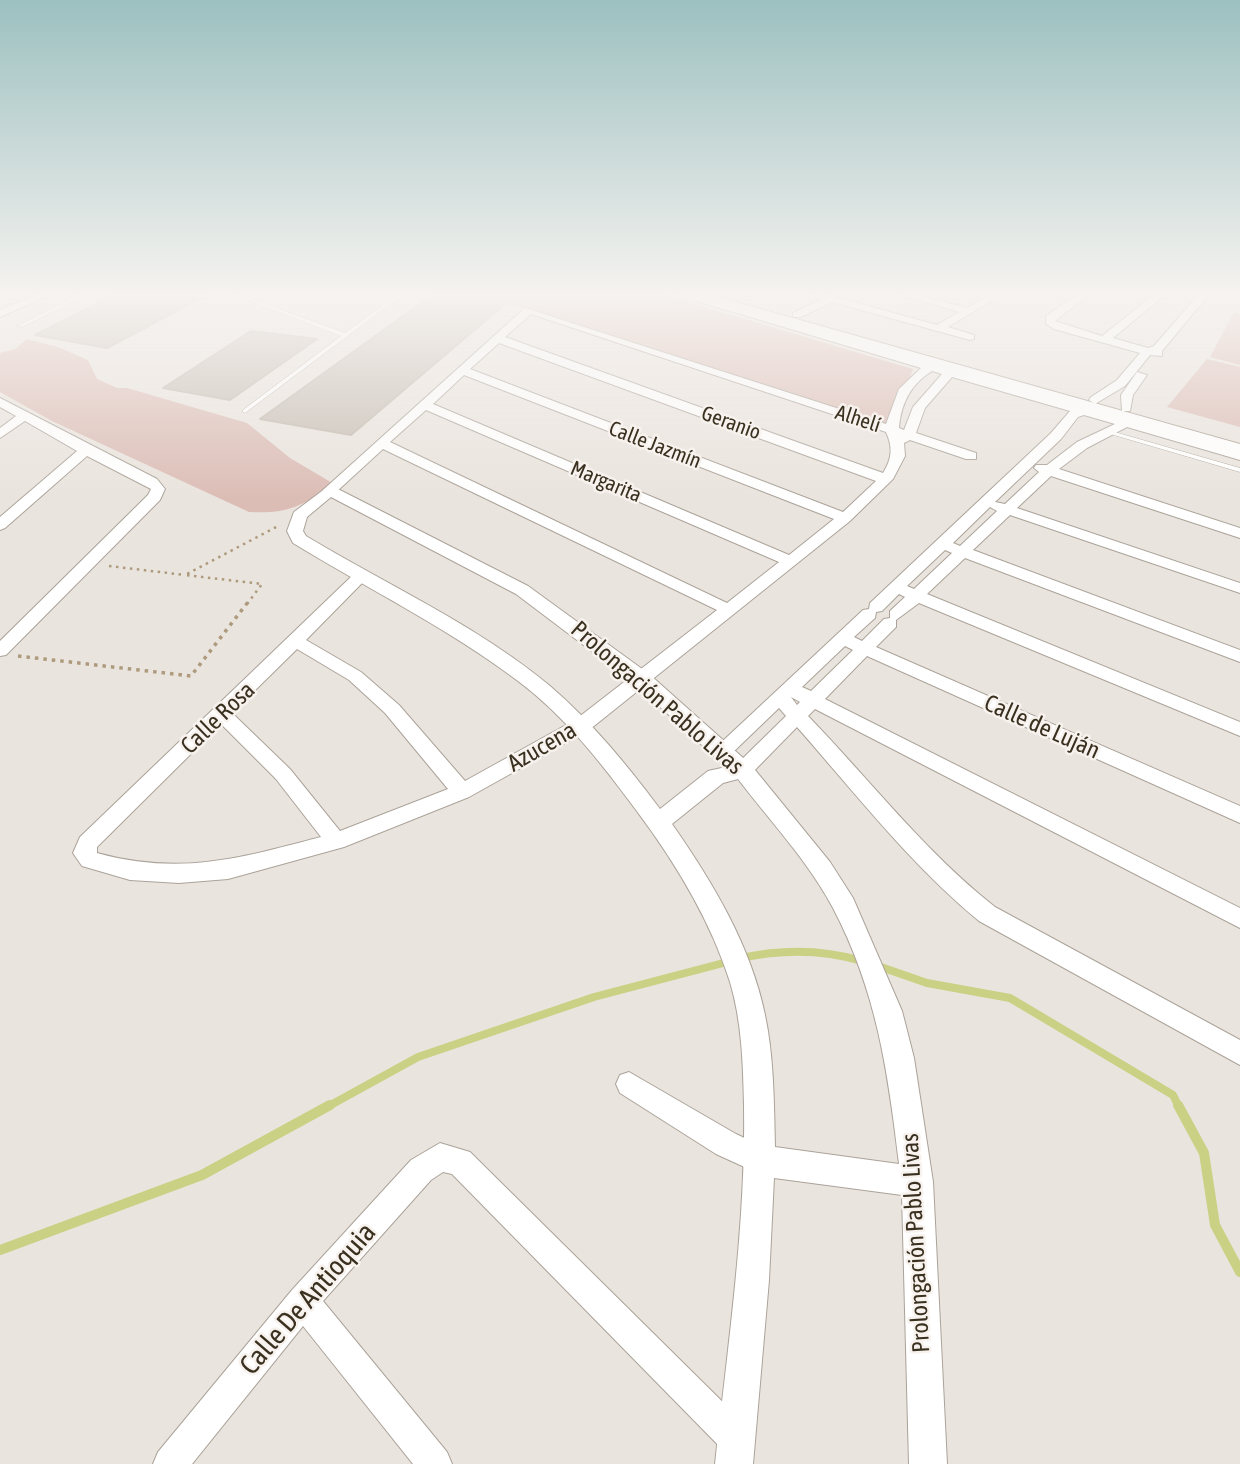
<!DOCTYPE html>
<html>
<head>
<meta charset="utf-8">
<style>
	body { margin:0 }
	canvas { display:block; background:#eae4de }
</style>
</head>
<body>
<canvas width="1240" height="1464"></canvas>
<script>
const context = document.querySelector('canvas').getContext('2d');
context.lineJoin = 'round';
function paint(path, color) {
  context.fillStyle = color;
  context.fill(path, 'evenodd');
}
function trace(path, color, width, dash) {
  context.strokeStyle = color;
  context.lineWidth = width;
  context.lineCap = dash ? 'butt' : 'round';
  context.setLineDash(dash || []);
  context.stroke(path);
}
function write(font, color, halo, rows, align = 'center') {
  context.font = font + ' "Asap Condensed",sans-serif';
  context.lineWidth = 5;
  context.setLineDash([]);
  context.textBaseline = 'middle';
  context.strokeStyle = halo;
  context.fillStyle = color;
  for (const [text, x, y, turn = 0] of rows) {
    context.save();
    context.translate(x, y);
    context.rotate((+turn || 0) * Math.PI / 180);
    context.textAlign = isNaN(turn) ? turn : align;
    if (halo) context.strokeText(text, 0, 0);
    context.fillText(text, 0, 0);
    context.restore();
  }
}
paint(new Path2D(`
	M518,293H657L913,369L891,429L506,303Z
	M1234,312L1240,314V365L1210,357Z
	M27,339L58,347L88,360L97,379L117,388H127L247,423L290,458L334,484C302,506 289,514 249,512L52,421L0,392V353L15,349Z
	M1207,359L1240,367V427L1167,407Z`), '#dcbdb6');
trace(new Path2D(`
	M741,958C782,949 822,949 862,961
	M878,966L927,983L1010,998L1173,1095L1179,1107
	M327,1107L418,1057L594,997L731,961`), '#cbd184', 8);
trace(new Path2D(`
	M1178,1105L1204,1153L1215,1225L1240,1272
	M0,1250L202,1175L330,1105`), '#cbd184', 10);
const building = new Path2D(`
	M118,293H210L107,348L35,335Z
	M435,293H518L351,435L260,419Z
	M251,331L317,339L230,400L163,388Z`);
paint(building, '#c8bfb6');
trace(building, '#c3bab0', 2);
const service = new Path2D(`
	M76,293H82L71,303L22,327L17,326L67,301Z
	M229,293H235L345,333L399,293H405L245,413L243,412V410L341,336Z
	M1107,431H1111L1240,468V472L1107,433Z`);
const minor = new Path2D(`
	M41,293H54L0,317V310Z
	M670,293H686L932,363H943L944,367L953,365L955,370L1084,407L1094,406L1095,410L1111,415L1122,413L1128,420L1240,452V460L1127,427L1087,448L1059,469L1240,528V538L1051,476L1017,508L1240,583V593L1010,515L973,550L1240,650V662L965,558L927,594L1240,722V736L919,603L896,620V627L876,647L1240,806V823L867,656L825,699L1240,908V928L815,709L808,716C871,781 924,851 995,907L1240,1040V1065L979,921C910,864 856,794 797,727L750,775H736L733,770L736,765L786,716L779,708L729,756L722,758L712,751L863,610L869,609L870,603L1051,433L1070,411L952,377L925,408L916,433L976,453V459H966L910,440L904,443L905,456L893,479L850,521L589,730L469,797L344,847L228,879L179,883L130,880L82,866L73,853L80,837L354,574L360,572L368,577L306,640L361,672L399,705L465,781L575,720L717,610L383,449L335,493H325L323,490L525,308L886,424L899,389L921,368ZM531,314L886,432C893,447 892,459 883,473L505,337ZM499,343L876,481L843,512L470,369ZM932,371L942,374L913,407L904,430L899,428C901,403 911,384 932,371ZM464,375L834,519L789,555L433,404ZM426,410L779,562L727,603L390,442ZM1084,415L1115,424L1077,442L1047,465H1036L1034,468L1039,472L1005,504L995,502L1061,439L1078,417ZM990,507L997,511L960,546L953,543ZM945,550L952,553L914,589L907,586ZM899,594L905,597L890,611V618L884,619L862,641L854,637L875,618L876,612L882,611ZM845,646L853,650L811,691L802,687ZM297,649L349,680L385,713L448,789L340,831L290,769L232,713ZM791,697L800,702L797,705ZM221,724L276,779L321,837C240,858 181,876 97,853V847Z
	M805,293H821L937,325L959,312L895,293H911L967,308L993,293H1005L948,327L974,335V339L970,340L832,302L801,317H793V313L822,299Z
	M1080,293H1091L1055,321L1102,336L1156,293H1167L1113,338L1148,348L1154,346L1200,293H1210L1162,351V356L1150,355L1125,386L1095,404L1089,400L1091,397L1117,380L1140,353L1054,329L1046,324V316Z
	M1137,372L1147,375L1133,395L1130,411H1122L1121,395Z
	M0,398L157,479L165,489L160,500L6,655L0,656V641L148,495L151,489L87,456L5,528L0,530V517L77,451L25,421L0,438V428L16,416L0,407Z
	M629,1072L736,1134L772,1151L776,1161L772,1171L762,1175L716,1154L620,1093L616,1084L620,1075Z
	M440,1143L470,1152L748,1427L753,1439L748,1451L736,1456L724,1451L452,1174L443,1172L431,1180L323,1301L447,1452L452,1464H413L303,1326L192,1464H153L158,1452L292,1290L411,1160Z`);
const tertiary = new Path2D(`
	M330,485L528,586L649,674L751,765L830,862L853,898L902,1011L914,1058L933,1182L947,1464H909L902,1195L774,1178L769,1280L753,1464H715C728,1344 746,1225 744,1105C743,1064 742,1022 730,982C710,919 675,862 636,810C602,764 565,716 518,681C448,628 368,589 293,543L287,531L294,512ZM331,497L516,594L635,684L726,767L708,771L660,809C627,765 592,722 550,686C477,625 387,585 306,536L303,531L307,517ZM738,779C770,821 808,861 833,908C877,992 888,1072 899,1164L775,1147C774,1104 774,1057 765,1015C751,946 712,881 672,824L723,783Z`);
const secondary = new Path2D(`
	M686,293H704L1240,444V453Z`);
trace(service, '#aba399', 1);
trace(minor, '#aba399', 2);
trace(tertiary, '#aba399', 2);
trace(secondary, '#ada294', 2);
trace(new Path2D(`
	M109,566L185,575
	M247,604L262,584L185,575L280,525`), '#ae9b7e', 2.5, [2.5, 4.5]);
trace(new Path2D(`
	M18,656L191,676L248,602`), '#ae9b7e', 3.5, [3.5, 5]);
paint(service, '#fff');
paint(minor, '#fff');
paint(tertiary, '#fff');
paint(secondary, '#fff');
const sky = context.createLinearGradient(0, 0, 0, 498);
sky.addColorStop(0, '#9cc0c0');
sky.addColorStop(0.59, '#f6f3f0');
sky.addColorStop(1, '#f6f3f000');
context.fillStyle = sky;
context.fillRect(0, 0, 1240, 498);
write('21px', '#3a301f', '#f7f2ee', [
	["Alhelí",858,419,18],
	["Geranio",731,423,20],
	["Calle Jazmín",655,445,21],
	["Margarita",606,482,23]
]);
write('24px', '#3a301f', '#f7f2ee', [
	["Prolongación Pablo Livas",657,698,41],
	["Calle Rosa",218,718,-44],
	["Calle de Luján",1042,727,24],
	["Azucena",542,747,-30],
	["Prolongación Pablo Livas",916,1243,-93]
]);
write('28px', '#3a301f', '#f7f2ee', [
	["Calle De Antioquia",308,1299,-49]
]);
</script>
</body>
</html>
